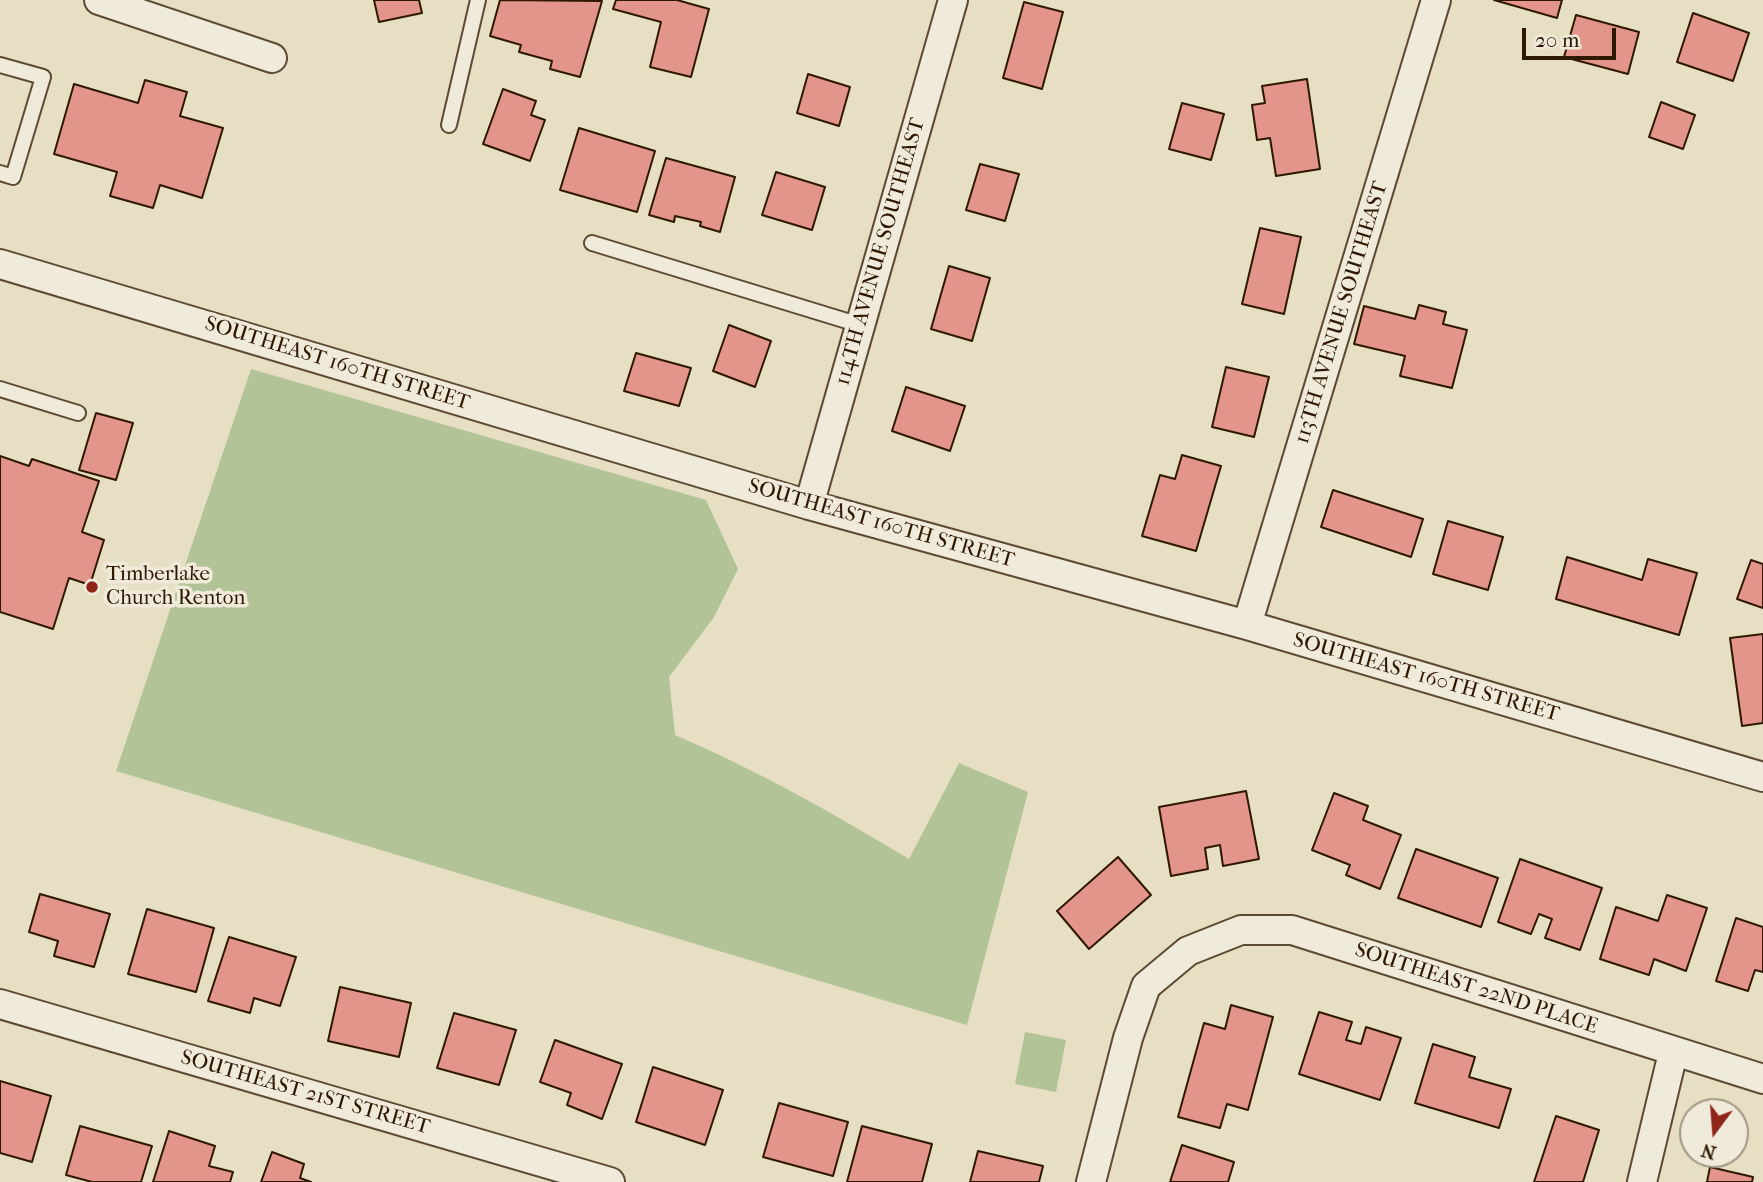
<!DOCTYPE html>
<html>
<head>
<meta charset="utf-8">
<style>
	body { margin:0 }
	#map { position:relative; width:1763px; height:1182px; overflow:hidden; background:#e6dfc4; font-family:"IM FELL French Canon",serif }
	canvas { display:block }
	.north { position:absolute; left:1679px; top:1098px; width:70px; height:70px; box-sizing:border-box; background:#efead9; border:2px solid #a29683; border-radius:50%; rotate:196deg; font-size:19px; font-weight:700; line-height:28px; text-align:center; color:#2e1801 }
	.north::after { content:''; display:block; margin:auto; width:24px; height:32px; background:#8f2418; clip-path:polygon(50% 0,100% 100%,50% 72%,0 100%) }
	.scale { position:absolute; left:1522px; top:28px; width:94px; height:32px; box-sizing:border-box; border:4px solid #2e1801; border-top:0; padding-left:9px; font-size:21px; line-height:24px; white-space:nowrap; color:#2e1801; -webkit-text-stroke:5px #efead9; paint-order:stroke }
</style>
</head>
<body>
<div id="map">
<canvas width="1763" height="1182"></canvas>
<div class="north">N</div>
<div class="scale">20 m</div>
</div>
<script>
const context = document.querySelector('canvas').getContext('2d');
context.lineJoin = 'round';
function paint(path, color) {
  context.fillStyle = color;
  context.fill(path, 'evenodd');
}
function trace(path, color, width, dash) {
  context.strokeStyle = color;
  context.lineWidth = width;
  context.lineCap = dash ? 'butt' : 'round';
  context.setLineDash(dash || []);
  context.stroke(path);
}
function write(font, color, halo, rows, align = 'center') {
  context.font = font + ' "IM FELL French Canon",serif';
  context.lineWidth = 7;
  context.setLineDash([]);
  context.textBaseline = 'middle';
  context.strokeStyle = halo;
  context.fillStyle = color;
  for (const [text, x, y, turn = 0] of rows) {
    context.save();
    context.translate(x, y);
    context.rotate((+turn || 0) * Math.PI / 180);
    context.textAlign = isNaN(turn) ? turn : align;
    if (halo) context.strokeText(text, 0, 0);
    context.fillText(text, 0, 0);
    context.restore();
  }
}
paint(new Path2D(`
	M251,369L706,500L738,569L714,617L669,677L675,735C757,770 833,813 909,859L959,763L1028,792L967,1025L116,771Z
	M1025,1032L1066,1040L1056,1092L1015,1084Z`), '#b1c397');
const building = new Path2D(`
	M374,0H419L422,13L379,22Z
	M500,0L602,1L580,77L550,69L552,61L519,52L521,45L490,36Z
	M616,0H677L709,9L691,77L650,67L661,22L613,9Z
	M1494,0H1562L1557,18Z
	M1024,2L1063,12L1042,89L1003,78Z
	M1693,13L1749,33L1733,81L1677,62Z
	M1576,15L1639,32L1628,74L1564,57Z
	M808,74L850,87L839,126L797,113Z
	M1307,79L1320,169L1276,176L1270,138L1257,140L1252,105L1265,103L1262,86Z
	M145,80L187,92L180,116L223,128L202,198L160,185L153,208L110,196L117,172L54,154L74,84L138,103Z
	M503,89L536,101L531,115L545,120L530,161L483,144Z
	M1661,102L1695,115L1683,149L1649,137Z
	M1182,103L1224,114L1211,160L1169,149Z
	M579,128L655,151L637,212L560,190Z
	M666,158L735,177L720,232L700,226L701,222L675,216L674,222L649,215Z
	M980,164L1019,174L1005,221L966,210Z
	M776,172L825,187L812,230L762,215Z
	M1260,228L1301,237L1284,314L1242,304Z
	M949,266L990,278L972,341L931,329Z
	M1419,305L1446,312L1443,324L1467,330L1452,388L1400,376L1405,356L1354,344L1364,306L1415,319Z
	M729,325L771,341L755,387L713,371Z
	M636,353L691,368L679,406L624,391Z
	M1226,367L1269,377L1254,437L1212,427Z
	M906,387L965,406L950,451L892,431Z
	M96,413L133,423L116,480L79,470Z
	M1182,455L1221,466L1196,551L1142,536L1160,475L1175,479Z
	M0,456L29,466L32,459L99,481L82,532L104,540L90,585L69,578L53,629L0,612Z
	M1333,490L1423,519L1411,557L1321,527Z
	M1448,521L1503,537L1488,590L1433,574Z
	M1567,557L1642,580L1648,559L1697,573L1679,635L1556,599Z
	M1751,560L1763,564V608L1737,599Z
	M1763,634V723L1742,726L1730,638Z
	M1246,791L1259,859L1223,866L1220,845L1205,848L1208,869L1171,876L1159,807Z
	M1334,793L1368,806L1363,820L1401,835L1380,889L1346,875L1350,865L1312,850Z
	M1416,849L1498,878L1481,927L1398,898Z
	M1118,857L1151,895L1089,949L1057,911Z
	M1520,859L1602,888L1580,950L1545,938L1552,919L1539,914L1531,934L1498,922Z
	M40,894L110,914L94,967L54,956L58,941L29,932Z
	M1667,895L1707,908L1686,971L1654,959L1649,975L1600,959L1616,907L1658,921Z
	M147,909L214,928L196,992L128,974Z
	M1736,918L1763,927V972L1755,970L1748,991L1716,981Z
	M229,937L296,957L280,1006L254,998L250,1013L208,1001Z
	M340,987L411,1003L399,1057L328,1041Z
	M1231,1005L1273,1017L1248,1110L1227,1104L1220,1128L1178,1117L1204,1023L1225,1029Z
	M1319,1012L1352,1022L1346,1040L1361,1044L1366,1027L1401,1038L1380,1100L1299,1074Z
	M454,1013L516,1030L499,1085L437,1068Z
	M555,1040L622,1064L602,1119L567,1105L571,1093L540,1082Z
	M1433,1044L1475,1057L1469,1077L1511,1089L1499,1128L1415,1103Z
	M653,1067L723,1090L705,1145L636,1122Z
	M0,1081L51,1096L32,1162L0,1153Z
	M779,1103L848,1122L833,1176L763,1157Z
	M1556,1116L1599,1130L1583,1182H1534Z
	M80,1126L152,1146L141,1182H92L66,1175Z
	M862,1126L932,1144L922,1182H847Z
	M169,1131L215,1146L209,1166L233,1172L230,1182H153Z
	M1182,1145L1234,1162L1228,1182H1170Z
	M978,1151L1043,1166L1039,1182H970Z
	M272,1152L304,1164L300,1178L311,1182H261Z
	M1710,1167L1753,1177L1752,1182H1707Z`);
paint(building, '#e3958b');
trace(building, '#2e1801', 2);
const lane = new Path2D(`
	M0,65L43,77L13,177L0,173
	M449,125L478,0
	M592,243L860,325
	M0,389L78,413`);
const street = new Path2D(`
	M99,0L272,58
	M0,264L809,505L1247,625L1763,777
	M809,505L953,0
	M1247,625L1436,0
	M0,1004L610,1182
	M1091,1182L1128,1038L1146,986L1188,951L1241,930H1292L1763,1079
	M1642,1182L1673,1053`);
trace(lane, '#5c4a32', 18);
trace(street, '#5c4a32', 32);
trace(lane, '#efead9', 14);
trace(street, '#efead9', 28);
for (const [x, y, r, color] of [
	[92,587,7,"#8f2418"]
]) {
  const dot = new Path2D();
  dot.arc(x, y, r, 0, 2 * Math.PI);
  context.fillStyle = color;
  context.fill(dot);
  trace(dot, '#efead9', 2.5);
}
write('21px', '#2e1801', '#efead9', [
	["114TH AVENUE SOUTHEAST",881,252,-74],
	["113TH AVENUE SOUTHEAST",1342,313,-73],
	["SOUTHEAST 160TH STREET",337,364,17],
	["SOUTHEAST 160TH STREET",881,524,16],
	["SOUTHEAST 160TH STREET",1426,678,16],
	["SOUTHEAST 22ND PLACE",1476,989,18],
	["SOUTHEAST 21ST STREET",305,1093,16]
]);
write('21px', '#2e1801', '#efead9', [
	["Timberlake",106,575],
	["Church Renton",106,599]
], 'left');
</script>
</body>
</html>
